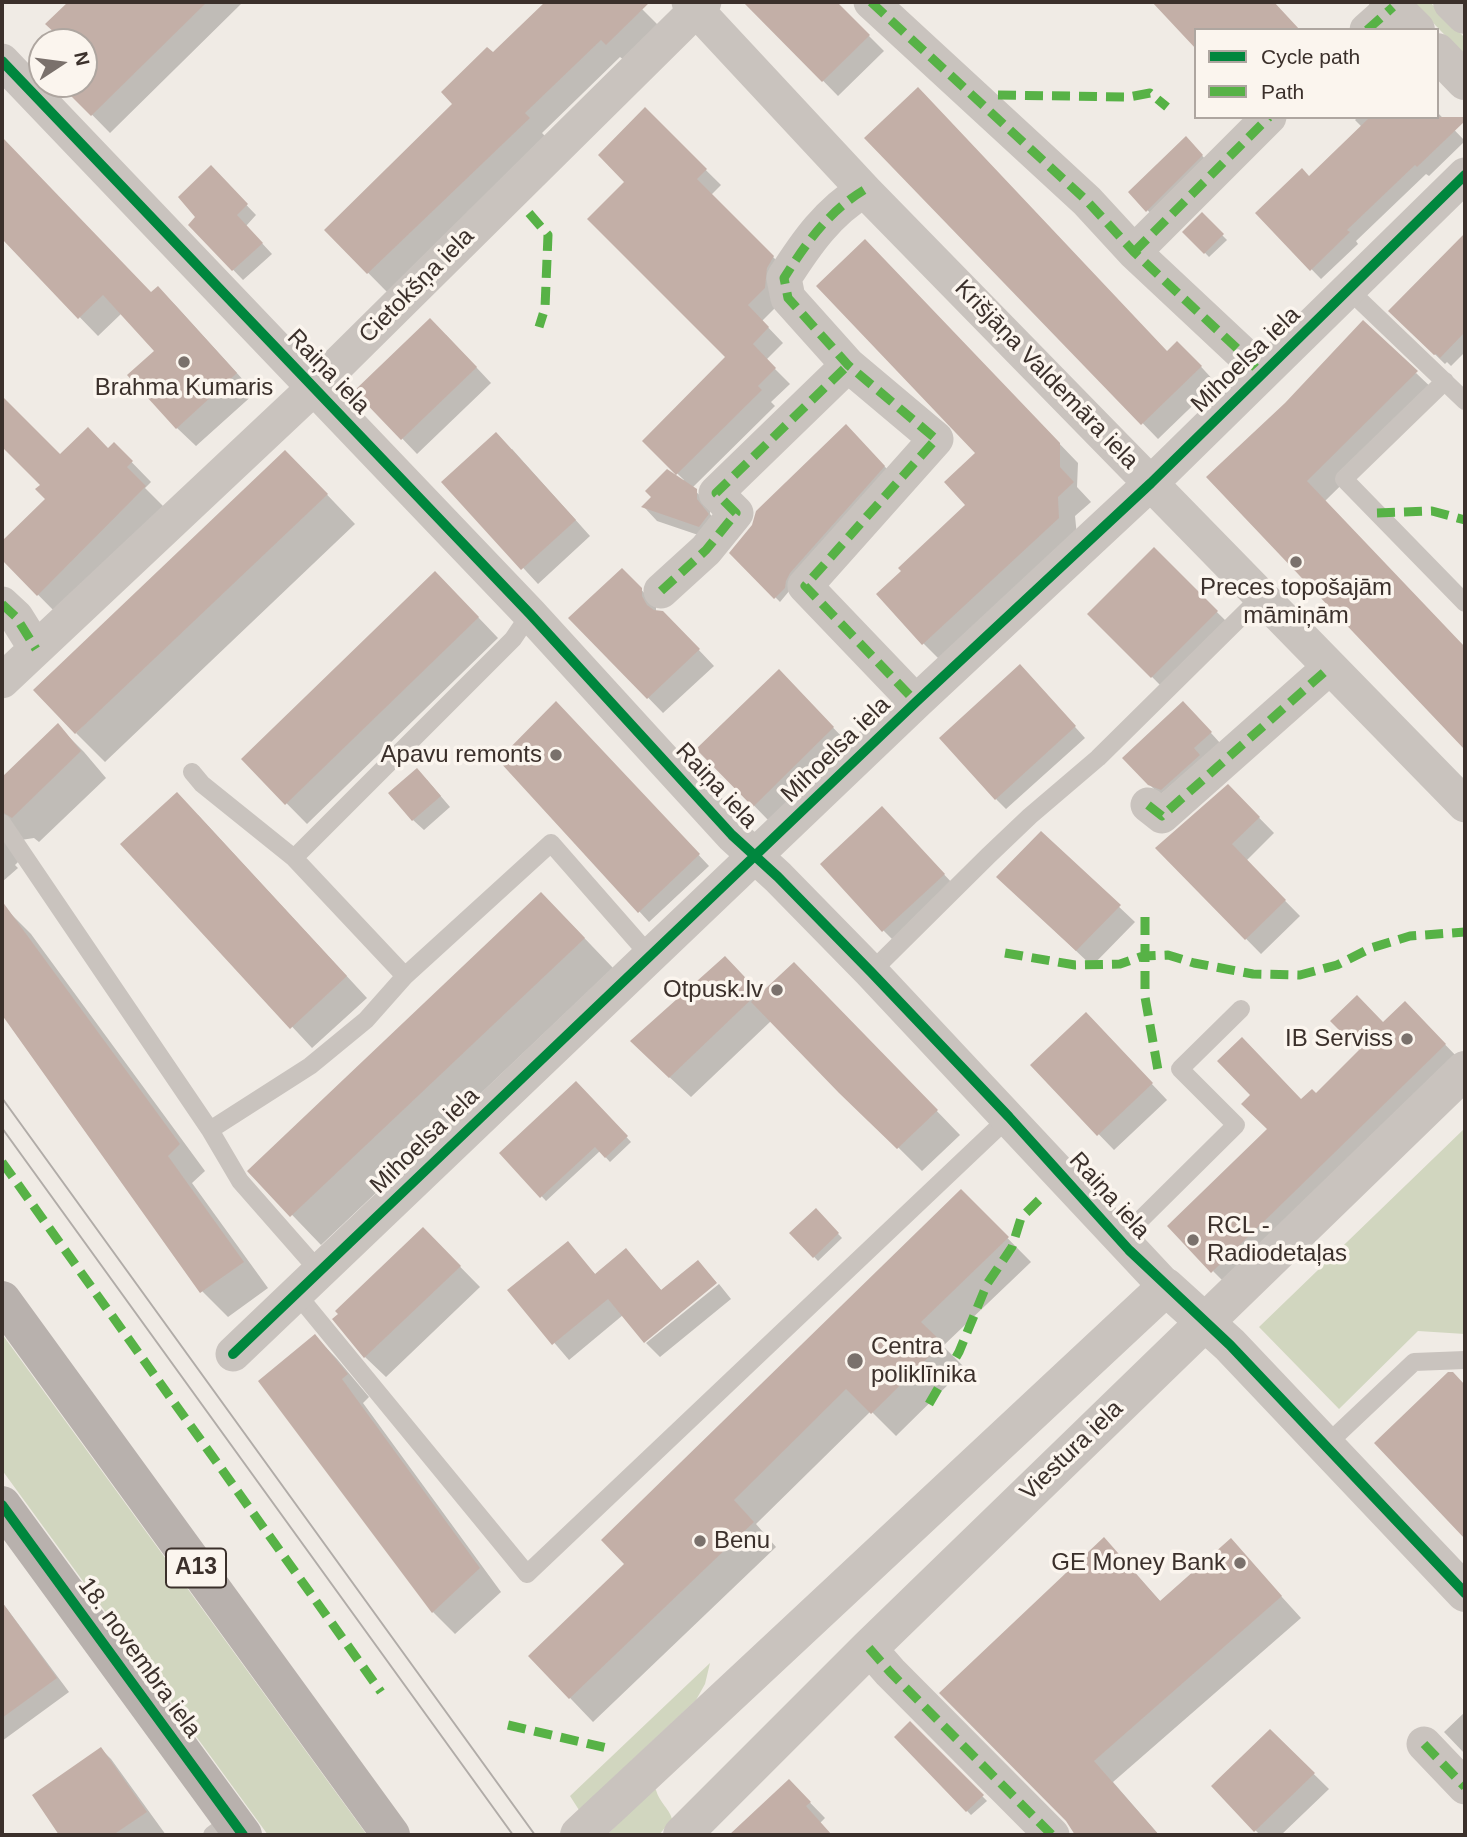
<!DOCTYPE html>
<html>
<head>
<meta charset="utf-8">
<style>
	body { margin:0 }
	#map { position:relative; width:1467px; height:1837px; overflow:hidden; background:#f0ebe5; font-family:Helvetica,sans-serif }
	canvas { display:block }
	.frame { position:absolute; inset:0; border:4px solid #3b302b; pointer-events:none }
	.legend { position:absolute; left:1194px; top:28px; width:245px; height:91px; box-sizing:border-box; background:#fbf5ee; border:2px solid #aea6a0; margin:0; padding:9px 12px; list-style:none; font-size:21px; color:#3b302b }
	.legend li { display:flex; align-items:center; gap:14px; height:35px }
	.legend b { width:35px; border:2px solid #aea6a0 }
	.north { position:absolute; left:28px; top:28px; width:70px; height:70px; box-sizing:border-box; background:#fbf5ee; border:2px solid #aea6a0; border-radius:50%; rotate:77deg; font-size:19px; font-weight:700; line-height:28px; text-align:center; color:#3b302b }
	.north::after { content:''; display:block; margin:auto; width:24px; height:32px; background:#7a716c; clip-path:polygon(50% 0,100% 100%,50% 72%,0 100%) }
</style>
</head>
<body>
<div id="map">
<canvas width="1467" height="1837"></canvas>
<div class="frame"></div>
<ul class="legend">
<li><b style="height:9px;background:#00873e"></b>Cycle path</li>
<li><b style="height:9px;background:#57b246"></b>Path</li>
</ul>
<div class="north">N</div>
</div>
<script>
const context = document.querySelector('canvas').getContext('2d');
context.lineJoin = 'round';
function paint(path, color) {
  context.fillStyle = color;
  context.fill(path, 'evenodd');
}
function trace(path, color, width, dash) {
  context.strokeStyle = color;
  context.lineWidth = width;
  context.lineCap = dash ? 'butt' : 'round';
  context.setLineDash(dash || []);
  context.stroke(path);
}
function write(font, color, halo, rows, align = 'center') {
  context.font = font + ' Helvetica,sans-serif';
  context.lineWidth = 7;
  context.setLineDash([]);
  context.textBaseline = 'middle';
  context.strokeStyle = halo;
  context.fillStyle = color;
  for (const [text, x, y, turn = 0] of rows) {
    context.save();
    context.translate(x, y);
    context.rotate((+turn || 0) * Math.PI / 180);
    context.textAlign = isNaN(turn) ? turn : align;
    if (halo) context.strokeText(text, 0, 0);
    context.fillText(text, 0, 0);
    context.restore();
  }
}
paint(new Path2D(`
	M1413,2H1430L1465,38V56Z
	M1465,1128V1334L1418,1331L1339,1409L1259,1327Z
	M2,1334L367,1835H268L2,1470Z
	M710,1663L705,1684L696,1700L579,1810L570,1796Z
	M654,1788L656,1790C659,1802 669,1808 672,1819L659,1835H607Z`), '#d1d6bf');
paint(new Path2D(`
	M70,2H243L110,133L62,84H84V42H50L58,34L48,24Z
	M544,2H635L661,28L626,62L620,57L542,133L547,138L387,292L326,230L454,104L493,55L546,4Z
	M763,2H835L884,51L838,96L754,10Z
	M1154,2H1273L1299,30H1196V47Z
	M42,50V64L35,57Z
	M645,110L721,185L711,195L788,272L780,303L762,321L783,343L766,360L790,384L771,402L775,406L692,488L710,505V514L722,530L713,540L657,521L644,507L684,480L644,441L727,357L627,182Z
	M1437,112L1465,141L1429,176L1426,174L1356,241L1358,244L1321,279L1257,213L1309,178L1362,127L1355,120L1358,117H1437Z
	M2,138L152,294L158,288L177,307L255,393L196,446L177,428L156,351L122,313L98,336L2,237Z
	M866,138L1167,353L1193,358L1216,383L1158,439Z
	M1186,139L1212,166L1157,220L1130,192Z
	M211,168L256,215L246,226L272,254L243,280L190,225L197,217Z
	M1202,215L1227,240L1209,257L1185,232Z
	M1465,235V352L1451,366L1447,362L1445,364L1390,311Z
	M883,260L1078,463L1077,487L1091,502L1075,516L1077,536L942,662L923,643L968,505L977,453Z
	M446,335L491,383L417,454L357,391Z
	M1416,373L1436,392L1325,501L1465,648V747L1209,478Z
	M2,398L60,456L108,450L114,444L151,482L145,488L164,507L57,614L2,558V544L48,499L42,485L2,445Z
	M846,427L889,471L780,602L732,553Z
	M512,449L590,536L538,584L444,482Z
	M314,481L355,524L105,762L76,733Z
	M1154,550L1227,622L1162,687L1090,614Z
	M622,570L656,605V612L678,628L714,666L663,713L571,618Z
	M455,593L498,638L307,824L243,759Z
	M779,672L848,743L769,821L699,749Z
	M1030,677L1085,738L1006,809L996,799Z
	M566,713L709,866L649,922L501,760Z
	M1193,713L1220,743L1160,795L1149,784Z
	M58,726L84,752L106,778L39,842L34,838L21,840L20,860L15,865L18,868L2,882V779Z
	M427,780L450,807L424,830L413,820Z
	M1228,786L1274,833L1246,861L1300,916L1261,954L1157,848Z
	M198,815L367,998L312,1048L123,845Z
	M892,819L954,885L893,940L883,930Z
	M1041,833L1135,922L1092,966L1014,892Z
	M5,908L31,934L205,1171L192,1183L268,1288L228,1317L202,1291L2,1012V911Z
	M570,923L613,968L321,1245L250,1171Z
	M745,978L761,995L818,988L960,1135L922,1171L771,1021L691,1097L653,1062Z
	M1405,1003L1460,1060L1228,1286L1213,1271L1302,1101L1316,1095Z
	M1101,1030L1167,1100L1114,1150L1032,1065Z
	M576,1083L631,1142L610,1162L600,1151L546,1201L502,1153Z
	M961,1191L1031,1262L943,1346L965,1368L896,1436L871,1411L756,1524L776,1547L593,1722L530,1656L626,1564Z
	M816,1211L842,1238L818,1261L792,1233Z
	M423,1229L480,1287L386,1377L365,1357L335,1319Z
	M567,1244L596,1275L626,1251L662,1291L698,1262L716,1282L644,1341L623,1315L569,1360L510,1291Z
	M719,1284L731,1299L660,1357L646,1343Z
	M315,1336L337,1359L369,1397L363,1403L501,1592L455,1634L433,1612Z
	M1452,1374L1465,1387V1536L1376,1444Z
	M1104,1539L1161,1602L1231,1541L1301,1618L1113,1782L1159,1835H1077L1068,1820L941,1692Z
	M2,1602L69,1692L2,1741Z
	M1465,1712V1754L1444,1732Z
	M910,1723L987,1801L971,1815L896,1737Z
	M1270,1731L1329,1789L1281,1835H1260L1213,1786Z
	M101,1749L111,1759L166,1835H61L34,1796Z
	M789,1781L825,1818L820,1823L831,1835H731Z`), '#0003');
paint(new Path2D(`
	M68,2H207L91,116L59,84H84V42H48L56,34L45,24Z
	M545,2H650L606,45L601,40L525,113L530,118L367,274L324,230L452,104L441,92L487,47L493,52Z
	M743,2H837L870,35L822,82Z
	M1152,2H1274L1300,30H1196V49Z
	M918,87L1167,351L1177,341L1202,366L1141,425L864,138Z
	M645,107L707,169L697,179L774,256L767,268L765,288L748,305L769,327L753,344L776,368L758,386L762,390L676,475L642,441L725,357L587,219L624,182L598,155Z
	M1370,117H1465V121L1417,167L1415,165L1347,230L1350,232L1310,271L1255,213L1302,168L1309,176Z
	M1186,136L1203,155L1146,212L1128,192Z
	M2,137L151,292L158,286L237,373L176,429L127,375L154,351L103,295L78,319L2,239Z
	M211,165L248,204L237,215L263,243L232,271L188,225L195,217L178,197Z
	M1202,212L1224,234L1204,254L1182,232Z
	M1465,233V332L1440,358L1436,354L1434,355L1388,311Z
	M865,239L1060,443V467L1074,482L1058,497L1059,518L922,645L876,594L901,571L898,568L965,505L944,482L975,453L816,286Z
	M430,318L477,367L401,440L354,391Z
	M1363,320L1418,371L1307,481L1465,647V750L1206,477L1285,403Z
	M2,396L60,454L88,427L108,448L114,442L133,461L127,467L146,486L37,596L2,560V541L45,499L35,489L40,485L2,447Z
	M846,424L885,466L790,573L786,581L785,588L774,599L729,553L752,525L756,511Z
	M496,432L576,520L521,570L441,482Z
	M285,450L328,494L75,734L33,690Z
	M667,469L697,489V499L709,514L699,527L641,507L651,497L645,491Z
	M1154,547L1218,611L1151,678L1087,614Z
	M622,568L642,588V596L647,605L654,610L663,611L700,649L647,699L568,618Z
	M435,571L479,617L285,805L241,759Z
	M1020,664L1076,726L995,800L939,738Z
	M779,669L834,727L753,807L696,749Z
	M556,701L700,854L638,913L498,760Z
	M1183,701L1212,732L1194,748L1200,755L1161,790L1148,785L1122,758Z
	M58,723L81,751L12,818L2,812V777Z
	M417,768L441,796L412,821L388,793Z
	M1228,784L1260,817L1232,844L1286,900L1245,940L1155,848Z
	M177,792L347,976L290,1029L120,844Z
	M882,806L945,874L882,932L820,864Z
	M1041,831L1121,905L1076,951L996,877Z
	M541,892L585,938L290,1217L247,1171Z
	M2,901L180,1144L168,1156L244,1262L200,1293L2,1015Z
	M725,956L759,992L669,1078L630,1041Z
	M794,962L938,1110L897,1149L839,1093L751,1002Z
	M1357,995L1383,1022L1405,1001L1446,1044L1211,1273L1167,1226L1267,1129L1241,1104L1250,1095L1217,1061L1242,1037L1301,1099L1312,1089L1316,1093L1359,1050L1330,1021Z
	M1086,1012L1153,1083L1097,1136L1030,1065Z
	M576,1081L628,1136L605,1158L595,1147L540,1198L499,1153Z
	M961,1189L1009,1237L921,1322L943,1343L871,1414L846,1389L734,1500L754,1522L569,1699L528,1656L624,1564L601,1540Z
	M816,1208L839,1233L813,1258L789,1233Z
	M423,1227L461,1266L364,1358L332,1319L338,1314L335,1311Z
	M568,1241L595,1274L626,1248L661,1290L698,1260L717,1283L644,1343L608,1299L552,1345L507,1290Z
	M315,1334L348,1374L342,1379L480,1568L432,1613L258,1381Z
	M1448,1372H1453L1465,1385V1539L1374,1443Z
	M1104,1537L1160,1601L1231,1538L1282,1596L1094,1761L1159,1835H1075L1066,1821L939,1693Z
	M2,1602L57,1678L2,1718Z
	M910,1721L984,1795L966,1812L894,1737Z
	M1270,1729L1315,1773L1254,1832L1211,1786Z
	M101,1747L147,1812L113,1835H59L32,1795Z
	M789,1779L811,1802L806,1806L832,1835H729Z`), '#c3afa7');
trace(new Path2D(`
	M1348,289L1465,401
	M1445,381L1344,479L1465,603
	M192,772L202,784L294,858L405,976
	M2,823L210,1130L240,1181L319,1271
	M294,858L513,639L530,614
	M871,972L988,856L1030,816L1098,758L1261,597
	M210,1130L310,1066L366,1020L405,976L551,843L650,956
	M1120,1240L1236,1125L1180,1069L1241,1009
	M296,1293L527,1574L1009,1117
	M1325,1446L1414,1362L1465,1360
	M212,1835L232,1820`), '#c9c3be', 18);
trace(new Path2D(`
	M689,2L864,190L1465,805
	M871,2L1087,201L1134,252L1244,355L1261,374
	M1367,30L1393,7
	M2,61L530,614L732,835L778,877L871,972L1166,1287
	M864,190C828,212 807,242 784,278L788,298L848,365L936,439L805,586L916,702
	M1134,252L1269,117
	M661,591L706,550L736,513L716,493L848,365
	M2,604L16,617L36,649
	M2,681L321,381L704,2
	M1148,805L1162,816L1330,667
	M233,1354L916,702L1151,483L1465,175
	M869,1648L890,1672L1052,1835
	M1424,1744L1465,1787`), '#c9c3be', 35);
trace(new Path2D(`
	M1388,2L1416,30
	M1452,2L1465,15
	M1437,52L1465,81
	M579,1835L1166,1287L1230,1345L1465,1593
	M682,1835L869,1648L1465,1070`), '#c9c3be', 38);
trace(new Path2D(`
	M2,1300L391,1835
	M2,1505L243,1835`), '#b8b1ad', 38);
trace(new Path2D(`
	M2,1098L535,1835
	M2,1128L513,1835`), '#b1aca8', 2);
trace(new Path2D(`
	M871,2L1087,201L1134,252L1244,355L1261,374
	M1367,30L1393,7
	M998,95L1129,97L1150,93L1167,107
	M864,190C828,212 807,242 784,278L788,298L848,365L936,439L805,586L916,702
	M529,213L548,235L545,308L539,327
	M1134,252L1269,117
	M1377,513L1432,511L1465,520
	M661,591L706,550L736,513L716,493L848,365
	M2,604L16,617L36,649
	M1148,805L1162,816L1330,667
	M1145,917V997L1159,1076
	M1005,953L1075,965L1120,964L1143,956L1168,955L1194,963L1253,974L1300,975L1337,965L1371,948L1410,936L1465,932
	M2,1162L381,1692
	M929,1404L959,1352L987,1284L1012,1247L1021,1218L1042,1197
	M869,1648L890,1672L1052,1835
	M508,1725L611,1749
	M1424,1744L1465,1787`), '#57b246', 9, [18, 9]);
trace(new Path2D(`
	M2,61L530,614L732,835L778,877L871,972L1009,1117L1129,1250L1230,1345L1465,1593
	M233,1354L916,702L1151,483L1465,175
	M2,1505L243,1835`), '#00873e', 10);
for (const [x, y, r, color] of [
	[184,362,7,"#7a716c"],
	[1296,562,7,"#7a716c"],
	[556,755,7,"#7a716c"],
	[777,990,7,"#7a716c"],
	[1407,1039,7,"#7a716c"],
	[1193,1240,7,"#7a716c"],
	[855,1361,9,"#7a716c"],
	[700,1541,7,"#7a716c"],
	[1240,1563,7,"#7a716c"]
]) {
  const dot = new Path2D();
  dot.arc(x, y, r, 0, 2 * Math.PI);
  context.fillStyle = color;
  context.fill(dot);
  trace(dot, '#fbf5ee', 2.5);
}
for (const [x, y, w] of [
	[196,1568,60]
]) {
  const box = new Path2D();
  box.roundRect(x - w / 2, y - 19.5, w, 39, 5);
  context.fillStyle = '#fbf5ee';
  context.fill(box);
  trace(box, '#3b302b', 2);
}
write('bold 23px', '#3b302b', null, [
	["A13",196,1568]
]);
write('24px', '#3b302b', '#fbf5ee', [
	["Cietokšņa iela",417,286,-45],
	["Mihoelsa iela",1246,360,-44],
	["Raiņa iela",328,372,46],
	["Krišjāņa Valdemāra iela",1046,375,46],
	["Mihoelsa iela",836,750,-44],
	["Raiņa iela",716,786,47],
	["Mihoelsa iela",425,1141,-44],
	["Raiņa iela",1109,1196,48],
	["Viestura iela",1072,1451,-44],
	["18. novembra iela",139,1658,54]
]);
write('24px', '#3b302b', '#fbf5ee', [
	["Brahma Kumaris",184,388,"center"],
	["Preces topošajām",1296,588,"center"],
	["māmiņām",1296,616,"center"],
	["Apavu remonts",542,755],
	["Otpusk.lv",763,990],
	["IB Serviss",1393,1039],
	["RCL -",1207,1226,"left"],
	["Radiodetaļas",1207,1254,"left"],
	["Centra",871,1347,"left"],
	["poliklīnika",871,1375,"left"],
	["Benu",714,1541,"left"],
	["GE Money Bank",1226,1563]
], 'right');
</script>
</body>
</html>
